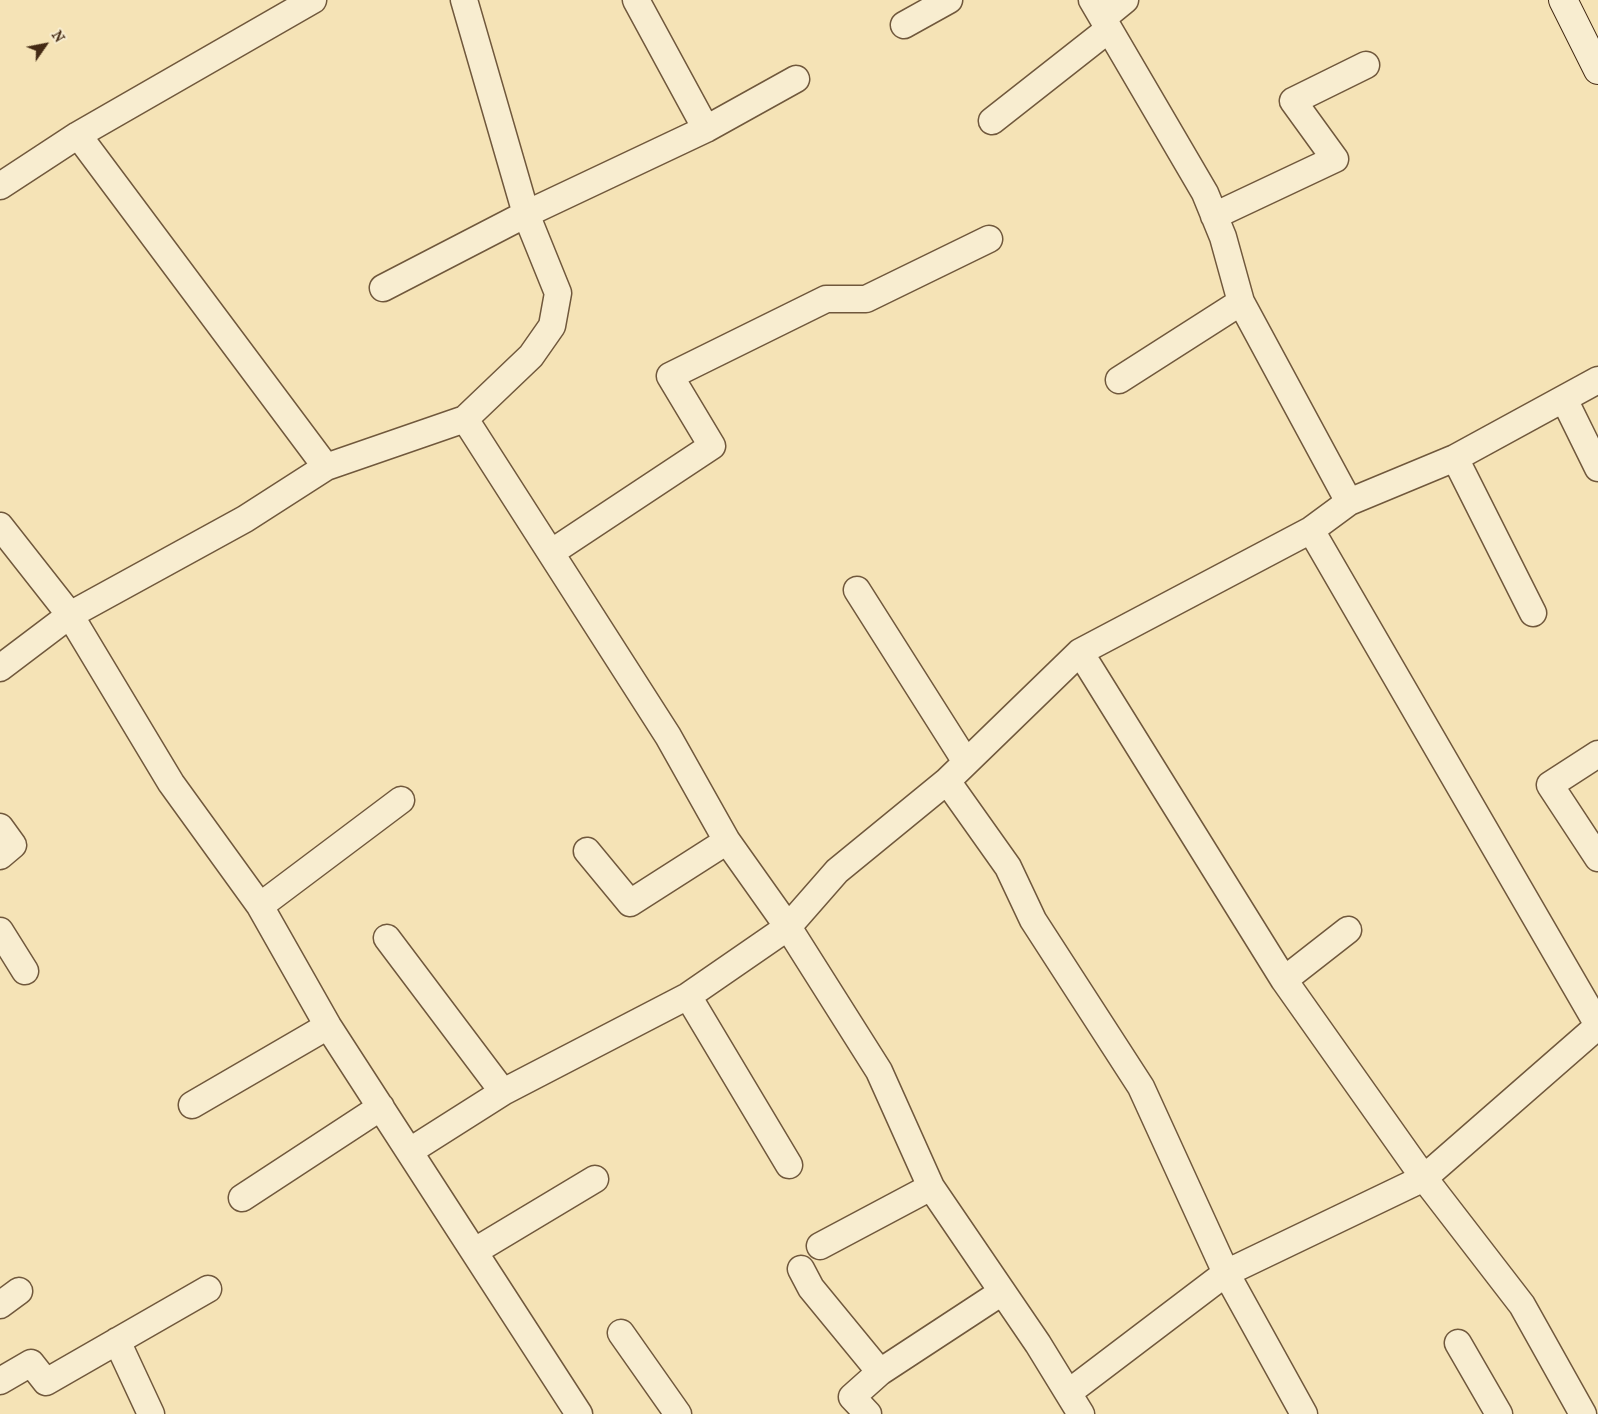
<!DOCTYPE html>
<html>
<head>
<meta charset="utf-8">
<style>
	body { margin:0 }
	#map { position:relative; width:1598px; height:1414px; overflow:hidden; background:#f5e3b6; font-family:"IM FELL French Canon",serif }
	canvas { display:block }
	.north { position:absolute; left:20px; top:20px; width:50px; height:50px; -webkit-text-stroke:4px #f8edd0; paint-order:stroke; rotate:57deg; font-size:14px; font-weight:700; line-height:20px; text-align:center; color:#442a14 }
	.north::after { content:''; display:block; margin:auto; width:18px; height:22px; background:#442a14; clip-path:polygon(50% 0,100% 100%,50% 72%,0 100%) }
</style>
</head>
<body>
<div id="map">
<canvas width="1598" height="1414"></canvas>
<div class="north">N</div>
</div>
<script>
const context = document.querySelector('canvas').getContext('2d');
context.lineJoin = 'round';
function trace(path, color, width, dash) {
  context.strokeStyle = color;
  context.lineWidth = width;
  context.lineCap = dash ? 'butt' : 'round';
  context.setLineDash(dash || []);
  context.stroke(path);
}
const street = new Path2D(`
	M464,0L526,214L558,293L552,326L531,356L465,419
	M636,0L706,129
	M1092,0L1205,193L1223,237L1241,302L1349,502
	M1103,18L1125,0
	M904,25L949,0
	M992,121L1109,29
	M78,135L326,467
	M0,186L78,135L313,0
	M1214,216L1335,159L1293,101L1366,65
	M383,288L526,214L706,129L796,79
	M1119,380L1241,302
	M1564,399L1598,468
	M1455,458L1533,613
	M0,526L70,615L171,783L260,906L328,1026L579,1414
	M1311,530L1598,1025
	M552,552L712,446L670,376L826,299H866L989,239
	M857,590L966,762
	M1080,652L1284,980L1424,1178L1522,1305L1583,1414
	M0,668L70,615L245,519L326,467L465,419L668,736L727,841L788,927L879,1071L931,1187L1038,1344L1081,1414
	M1598,754L1550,785L1598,858
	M947,781L1008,867L1033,920L1141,1087L1226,1273L1304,1414
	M0,827L13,845L0,856
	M587,851L630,903L727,841
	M260,906L401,800
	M0,931L25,971
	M387,938L503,1092
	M1284,980L1348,930
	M688,996L789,1165
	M192,1105L328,1026
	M410,1151L503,1092L688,996L788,927L837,871L947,781L1080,652L1311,530L1349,502L1455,458L1598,380
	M242,1198L381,1107
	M820,1246L931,1187
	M475,1251L595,1179
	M801,1269L811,1288L880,1372L1002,1292
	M0,1305L19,1291
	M621,1333L678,1414
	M117,1341L151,1414
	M1458,1343L1499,1414
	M0,1381L31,1363L46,1382L208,1289
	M1068,1393L1226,1273L1424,1178L1598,1026
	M868,1414L852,1397L880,1372`);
const secondary = new Path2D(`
	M1563,0L1598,70`);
trace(street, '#70583c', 29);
trace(secondary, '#442a14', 30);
trace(street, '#f8edd0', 26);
trace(secondary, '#f8edd0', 28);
</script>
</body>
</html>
